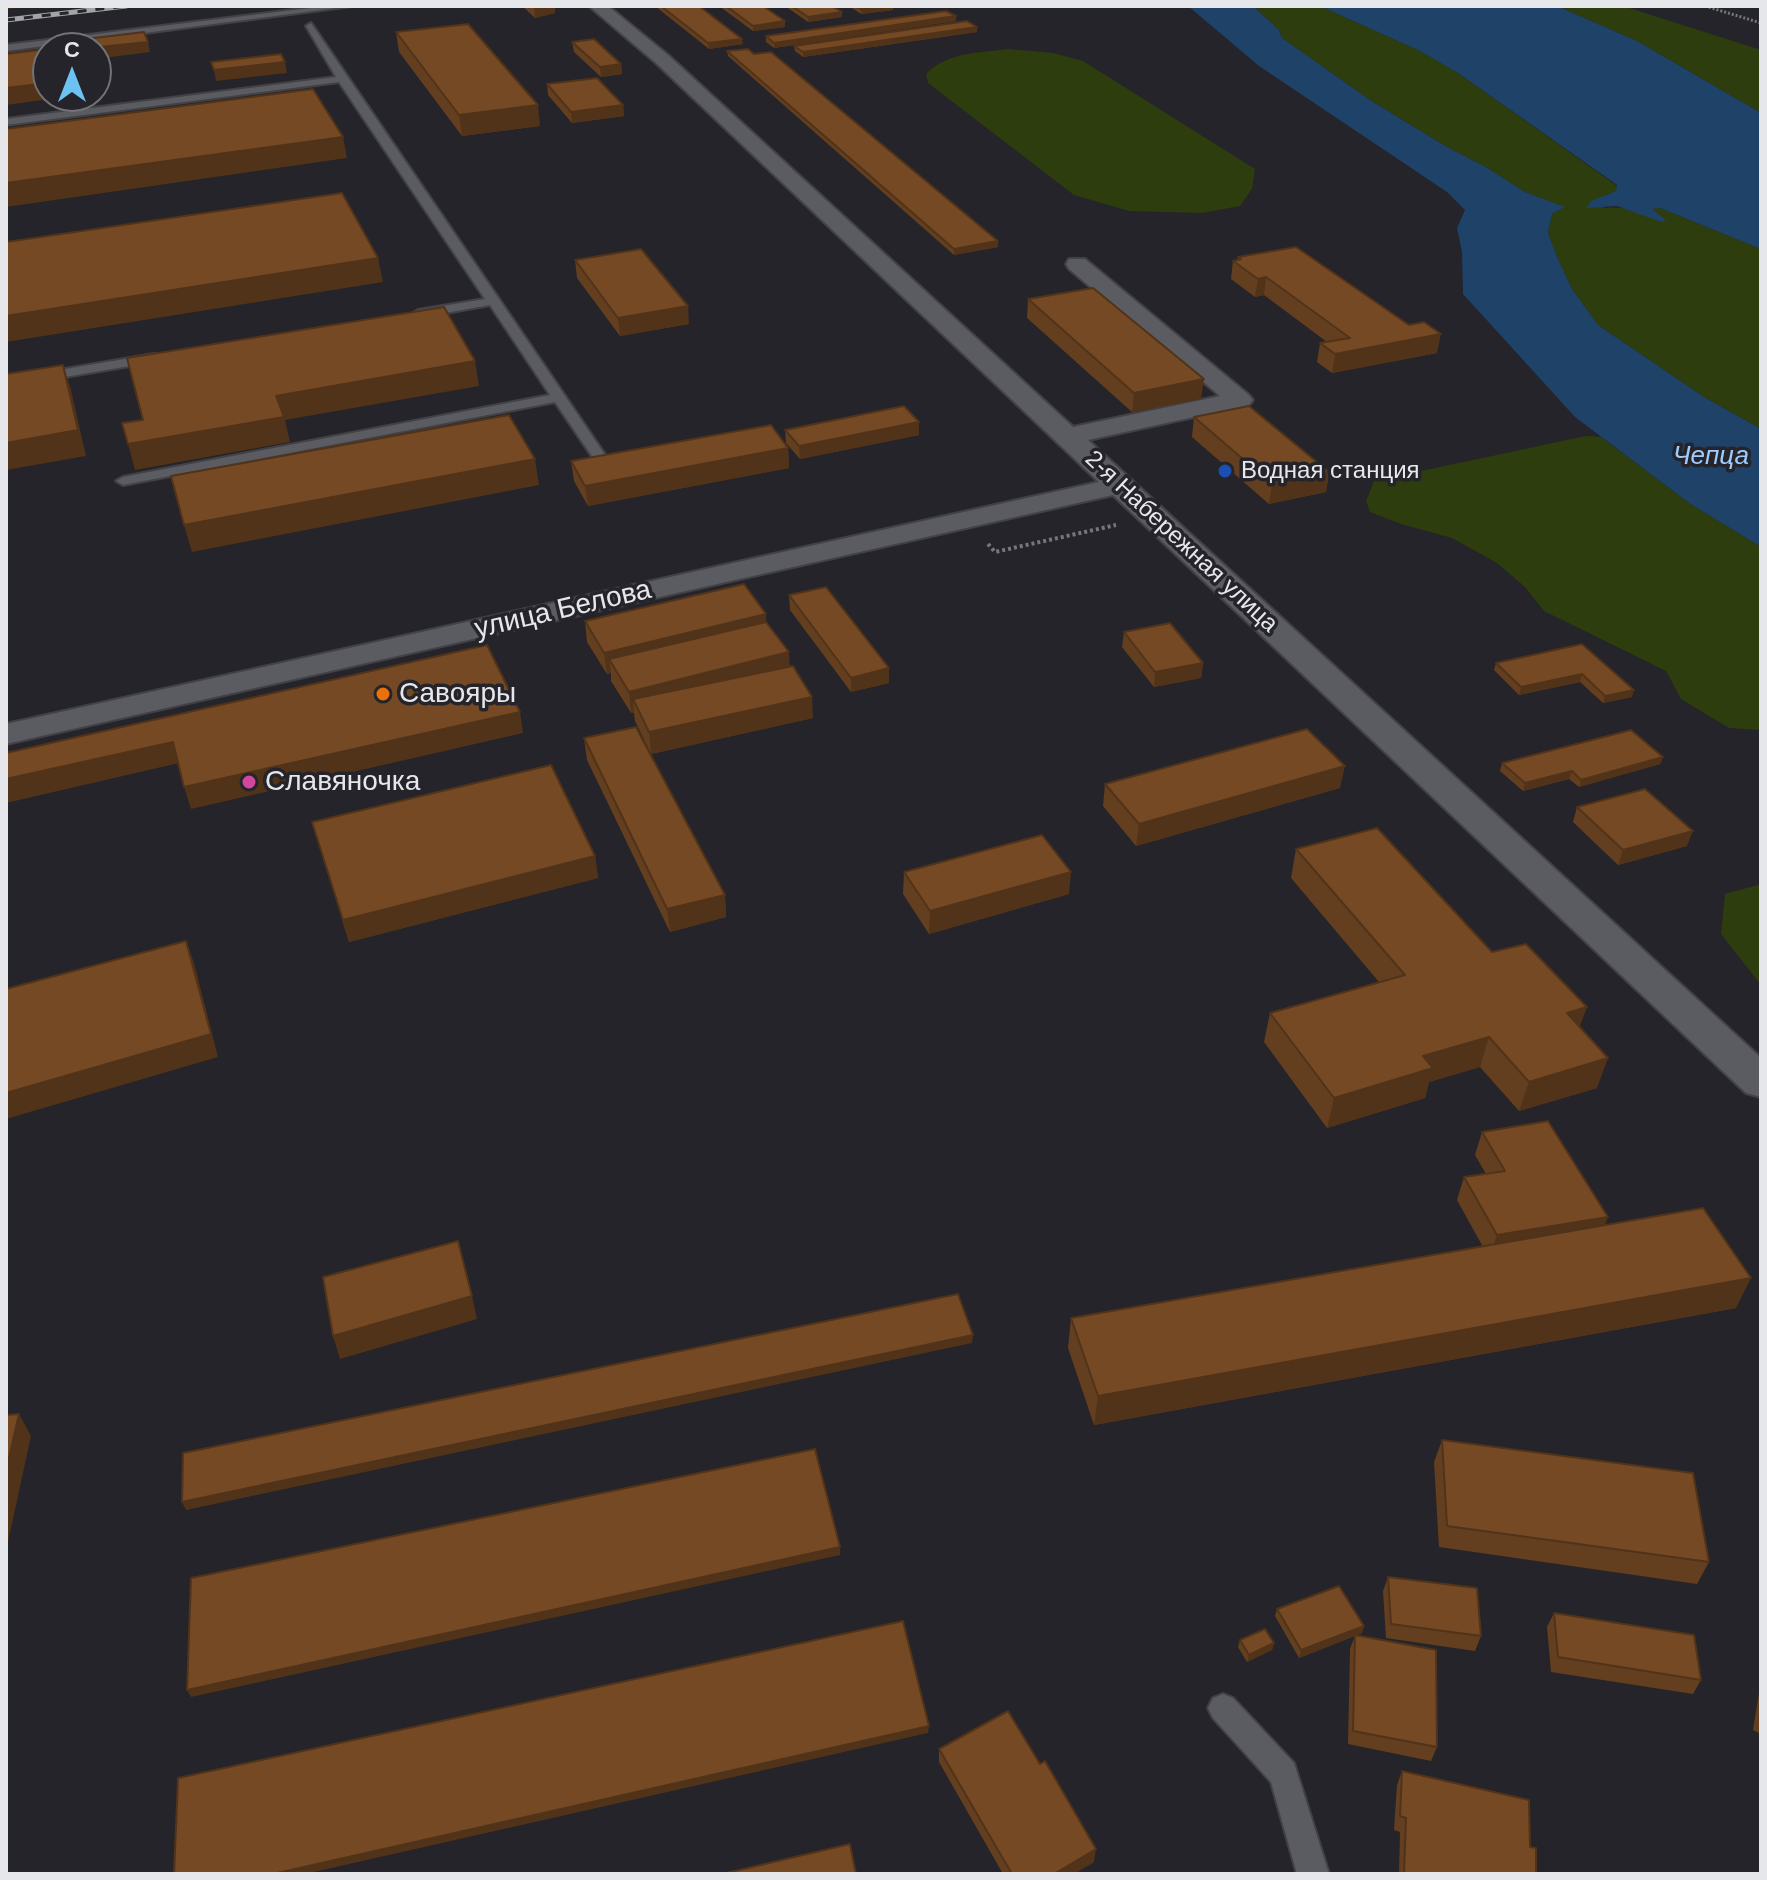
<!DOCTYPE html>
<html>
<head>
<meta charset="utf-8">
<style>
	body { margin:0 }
	#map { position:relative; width:1767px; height:1880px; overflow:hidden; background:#24242a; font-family:Helvetica,sans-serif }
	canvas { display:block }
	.frame { position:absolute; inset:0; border:8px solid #e6e7ea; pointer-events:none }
	.north { position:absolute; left:32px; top:32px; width:80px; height:80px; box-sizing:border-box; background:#24242a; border:2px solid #727277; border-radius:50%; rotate:0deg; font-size:22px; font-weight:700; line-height:32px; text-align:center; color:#e6e7ea }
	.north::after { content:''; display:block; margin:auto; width:28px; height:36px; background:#6cc3f2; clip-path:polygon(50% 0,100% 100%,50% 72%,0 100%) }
</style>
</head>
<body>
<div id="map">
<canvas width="1767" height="1880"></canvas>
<div class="frame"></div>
<div class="north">С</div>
</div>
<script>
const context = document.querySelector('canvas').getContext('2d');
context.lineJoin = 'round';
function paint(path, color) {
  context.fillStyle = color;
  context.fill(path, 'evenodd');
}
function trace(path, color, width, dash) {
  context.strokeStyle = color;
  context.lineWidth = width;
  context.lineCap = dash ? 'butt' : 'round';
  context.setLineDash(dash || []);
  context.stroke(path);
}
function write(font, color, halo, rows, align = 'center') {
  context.font = font + ' Helvetica,sans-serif';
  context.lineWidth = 7;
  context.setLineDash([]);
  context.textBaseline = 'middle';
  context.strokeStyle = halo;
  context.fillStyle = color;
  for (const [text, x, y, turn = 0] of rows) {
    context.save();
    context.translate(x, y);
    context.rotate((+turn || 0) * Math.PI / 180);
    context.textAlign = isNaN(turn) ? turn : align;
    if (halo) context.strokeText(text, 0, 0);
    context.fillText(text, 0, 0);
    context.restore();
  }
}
paint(new Path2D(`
	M1253,6H1320L1420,51L1458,73L1617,186L1616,191L1604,196V208C1625,205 1642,214 1661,222L1650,208H1660L1761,249V429L1704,397L1598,325L1572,289L1558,259L1548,233L1552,214L1564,207L1525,192L1486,167L1447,147L1373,102L1282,38L1279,30Z
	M1557,6H1623L1761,50V113L1637,41Z
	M1008,49L1053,53L1083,61L1255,169L1252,189L1240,206L1202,213L1129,211L1074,195L928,83L926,74C947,52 979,53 1008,49Z
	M1586,436L1601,437L1689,503L1761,547V730L1729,728L1681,699L1666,671L1544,611L1525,587L1497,563L1452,538L1401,524L1370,512L1366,501L1374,481Z
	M1761,884V985L1721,934L1725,894Z`), '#2d3d0d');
paint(new Path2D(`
	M1188,6H1253L1279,30L1282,38L1373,102L1447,147L1486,167L1525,192L1565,207L1552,214L1548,233L1558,259L1572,289L1598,325L1704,397L1761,429V547L1689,503L1575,417L1463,294L1462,252L1457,228L1465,210L1447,192L1259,66Z
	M1320,6H1557L1637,41L1761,113V249L1660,208L1652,209L1666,220L1661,222L1617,206L1586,208L1591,201L1616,191L1617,185L1458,73L1420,51Z`), '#1f4268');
const lane = new Path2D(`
	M326,6H352L6,51V45Z
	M311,23L612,465L610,468H600L555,402L123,485L116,481L123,477L550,395L490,305L418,318L412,314L418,310L485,299L339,82L6,125V119L336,77L306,26Z
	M154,354L161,358L159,361L6,387V379Z
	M1223,1694L1233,1698L1294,1763L1329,1874H1297L1271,1782L1213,1718L1208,1708L1213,1698Z`);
const street = new Path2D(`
	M589,6H608L668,55L1073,427L1220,396L1069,269L1066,264L1069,259H1085L1249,395L1253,400L1249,405L1088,440L1761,1058V1097L1746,1093L1113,495L6,744V724L1099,482L656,63Z`);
trace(lane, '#414146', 4);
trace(street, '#414146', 4);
trace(new Path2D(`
	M1705,6L1761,23`), '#76777c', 3, [2, 2]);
trace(new Path2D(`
	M988,544L995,552L1116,525`), '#76777c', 4, [3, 3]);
paint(lane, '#5b5c62');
paint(street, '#5b5c62');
const rail = new Path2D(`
	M6,20L126,6`);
trace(rail, '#a4a4a8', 5);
trace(rail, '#24242a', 3, [9]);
paint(new Path2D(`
	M522,6H555V13L535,18Z
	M655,6H699L743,44L709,49Z
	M719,6H763L785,21V27L753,31Z
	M785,6H832L842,17L808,22Z
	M849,6H893V10L861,14Z
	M956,16V21L774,48L766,42V36Z
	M977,27V32L803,57L795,51L794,46Z
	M396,32L540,126L462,136L399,52Z
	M572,42L621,64L622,74L601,77L574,52Z
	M727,51L998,247L954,255L728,56Z
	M547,84L623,105L624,116L572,123L548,95Z
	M1238,257L1437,353L1332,373L1317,362L1320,343L1327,342L1264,295L1255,297L1231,279L1233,261L1237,260Z
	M575,260L689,324L620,336L577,278Z
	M1028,299L1201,399L1132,412L1027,318Z
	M1194,417L1329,472L1326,492L1269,504L1192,437Z
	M919,422V435L800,459L786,443L785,430Z
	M788,448L789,468L588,506L574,481L571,461Z
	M789,595L889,668V683L851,692L790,610Z
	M585,621L766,622L790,666L813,718L651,754L635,721L634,713H631L611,681V673L607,674L587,642Z
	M1124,632L1203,663L1201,678L1154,687L1122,647Z
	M1582,644L1632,697L1603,703L1580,682L1519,695L1494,670L1496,663Z
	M584,738L725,895L726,917L670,932L587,760Z
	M1663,757L1660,764L1579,787L1569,779L1523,791L1500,771L1502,763Z
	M1105,784L1340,788L1136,846L1103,806Z
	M1577,807L1687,846L1618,865L1573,822Z
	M312,822L595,856L598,878L349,942Z
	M1296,849L1492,952L1580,1027L1597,1088L1519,1111L1480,1067L1429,1082L1425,1098L1327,1128L1264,1042L1270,1013L1379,982L1291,878Z
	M904,872L1069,894L929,934L903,894Z
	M1482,1132L1604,1226L1736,1308L1094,1425L1068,1348L1071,1318L1483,1247L1457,1200L1464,1177L1486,1174L1475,1155Z
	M1442,1440L1709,1562L1697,1584L1439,1547L1434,1462Z
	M1388,1577L1481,1636L1475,1651L1386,1638L1383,1591Z
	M1277,1609L1364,1626L1362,1633L1357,1635L1437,1747L1431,1761L1348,1744L1350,1649L1355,1636L1299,1658L1275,1616Z
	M1554,1613L1701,1680L1693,1694L1551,1672L1547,1627Z
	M1240,1640L1274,1643L1272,1650L1247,1662L1238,1647Z
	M1761,1681V1734L1753,1730Z
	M939,1749L1094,1862L1074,1874H1003L939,1762Z
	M1402,1771L1530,1847L1536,1874H1399L1400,1832L1394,1830L1397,1785Z`), '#643f1f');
paint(new Path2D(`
	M6,6H38L6,9Z
	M541,6H555V13L535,18L534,8Z
	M884,6H893V10L861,14V9Z
	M842,12V17L808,22V17Z
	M956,16V21L774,48V43Z
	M785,21V27L753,31V26Z
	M977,27V32L803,57V52Z
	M742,39L743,44L709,49L708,43Z
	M148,42L150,52L96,59V48Z
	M285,62L287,73L216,81L214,70Z
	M621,64L622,74L601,77L600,67Z
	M48,83V96H72L6,105V88Z
	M538,105L540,126L462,136L459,115Z
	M623,105L624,116L572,123L571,112Z
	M343,137L347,158L6,207V183Z
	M998,241V247L954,255V249Z
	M378,258L383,282L6,342V316Z
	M1266,277L1264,295L1255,297L1258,279Z
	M688,306L689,324L620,336L618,318Z
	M1441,334L1437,353L1332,373L1335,354Z
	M475,361L479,386L285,420L290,442L135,470L128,444L276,396Z
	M63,365L71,390L86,456L6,470V443Z
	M1204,379L1201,399L1132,412L1134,393Z
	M919,422V435L800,459L799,446Z
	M788,448L789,468L588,506L585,486Z
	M535,459L539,485L192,552L184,525Z
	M1329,472L1326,492L1269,504L1272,484Z
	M766,614L767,635L609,659L611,673L607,674L604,653Z
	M789,652L790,674L633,699L634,713H631L629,692Z
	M1203,663L1201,678L1154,687L1155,672Z
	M889,668V683L851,692V678Z
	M1582,674L1580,682L1519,695L1521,687Z
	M1634,690L1632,697L1603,703L1605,696Z
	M812,697L813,718L651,754L649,732Z
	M520,712L523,733L191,809L184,787Z
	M173,742L179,763L6,803V779Z
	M1663,757L1660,764L1579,787L1581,780Z
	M1345,766L1340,788L1136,846L1139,824Z
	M1572,771L1569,779L1523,791L1525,783Z
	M1693,831L1687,846L1618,865L1623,850Z
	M595,856L598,878L349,942L343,920Z
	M1071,872L1069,894L929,934L930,911Z
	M725,895L726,917L670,932L667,909Z
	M186,941L194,963L218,1057L6,1119V1093Z
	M1587,1007L1576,1037L1567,1013Z
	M1489,1037L1480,1067L1429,1082L1425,1098L1327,1128L1334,1098L1423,1056Z
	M1608,1058L1597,1088L1519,1111L1529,1082Z
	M1608,1217L1599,1239L1489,1258L1497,1235Z
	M1751,1278L1736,1308L1094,1425L1098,1396Z
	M472,1296L477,1319L340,1359L333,1336Z
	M973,1335L972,1343L186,1510L182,1502Z
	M19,1414L31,1436L6,1551V1471Z
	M840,1547V1555L191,1697L187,1690Z
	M1364,1626L1362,1633L1299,1658L1301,1650Z
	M1274,1643L1272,1650L1247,1662L1249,1655Z
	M929,1726L928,1733L305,1874H273Z
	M1096,1849L1094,1862L1074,1874H1054Z`), '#513319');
const building = new Path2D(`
	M661,6H699L742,39L708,43Z
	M726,6H763L785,21L753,26Z
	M792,6H832L842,12L808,17Z
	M856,6H884L861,9Z
	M946,11L956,16L774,43L766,36Z
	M967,21L977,27L803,52L794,46Z
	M468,24L538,105L459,115L396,32Z
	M144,32L148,42L89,48L86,39Z
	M594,39L621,64L600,67L572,42Z
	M48,49V83L6,88V54Z
	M748,49L754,54L771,52L998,241L954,249L727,51Z
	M281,54L285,62L214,70L211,62Z
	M597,78L623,105L571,112L547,84Z
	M313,89L343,137L6,183V129Z
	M342,193L378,258L6,316V242Z
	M1296,247L1409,325L1424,322L1441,334L1335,354L1320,343L1350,338L1266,277L1258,279L1233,261L1241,259L1238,257Z
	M641,249L688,306L618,318L575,260Z
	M1093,288L1204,379L1134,393L1028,299Z
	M444,307L475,361L276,396L284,417L128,444L122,423L143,420L127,358Z
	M63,365L78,430L6,443V374Z
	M904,406L919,422L799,446L785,430Z
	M1249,406L1329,472L1272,484L1194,417Z
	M509,415L535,459L184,525L171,476Z
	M771,425L788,448L585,486L571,461Z
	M744,584L766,614L604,653L585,621Z
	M826,587L889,668L851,678L789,595Z
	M766,622L789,652L629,692L609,659Z
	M1170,623L1203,663L1155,672L1124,632Z
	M1582,644L1634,690L1605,696L1582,674L1521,687L1496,663Z
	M487,645L520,712L184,787L173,742L6,779V753Z
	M793,666L812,697L649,732L633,699Z
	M636,727L725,895L667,909L584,738Z
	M1307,729L1345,766L1139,824L1105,784Z
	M1631,730L1663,757L1581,780L1572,771L1525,783L1502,763Z
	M551,765L595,856L343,920L312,822Z
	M1645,789L1693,831L1623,850L1577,807Z
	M1377,828L1492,952L1526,944L1587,1007L1567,1013L1608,1058L1529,1082L1489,1037L1423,1056L1433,1068L1334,1098L1270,1013L1405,975L1296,849Z
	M1042,835L1071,872L930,911L904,872Z
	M186,941L211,1034L6,1093V989Z
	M1548,1121L1608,1217L1497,1235L1464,1177L1505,1171L1482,1132Z
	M1703,1208L1751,1278L1098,1396L1071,1318Z
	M458,1241L472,1296L333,1336L323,1277Z
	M958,1294L973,1335L182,1502L183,1453Z
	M19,1414L6,1471V1415Z
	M1442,1440L1693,1473L1709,1562L1447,1526Z
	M815,1449L840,1547L187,1690L191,1578Z
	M1388,1577L1477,1588L1481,1636L1391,1624Z
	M1339,1586L1364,1626L1301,1650L1277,1609Z
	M1554,1613L1694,1635L1701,1680L1558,1657Z
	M903,1621L929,1726L273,1874H174L178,1778Z
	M1265,1629L1274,1643L1249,1655L1240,1640Z
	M1355,1635L1436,1650L1437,1747L1353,1731Z
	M1008,1711L1040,1764L1045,1761L1096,1849L1054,1874H1012L939,1749Z
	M1402,1771L1529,1800L1530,1847L1536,1848V1874H1404L1406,1818L1400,1816Z
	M850,1844L856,1874H722Z`);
paint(building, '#744924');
trace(building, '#513319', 2);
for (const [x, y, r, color] of [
	[1225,471,8,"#1a4fb4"],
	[383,694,8,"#e8710a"],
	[249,782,8,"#d1479c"]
]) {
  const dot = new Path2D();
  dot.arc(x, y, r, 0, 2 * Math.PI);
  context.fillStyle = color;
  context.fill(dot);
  trace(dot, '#24242a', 3);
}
write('24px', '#e6e7ea', '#24242a', [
	["Водная станция",1241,471]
], 'left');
write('24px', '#e6e7ea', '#24242a', [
	["2-я Набережная улица",1181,542,43]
]);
write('italic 26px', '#9fccff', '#24242a', [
	["Чепца",1711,457]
]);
write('28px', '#e6e7ea', '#24242a', [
	["улица Белова",563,610,-13]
]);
write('28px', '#e6e7ea', '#24242a', [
	["Савояры",399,694],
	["Славяночка",265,782]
], 'left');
</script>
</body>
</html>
